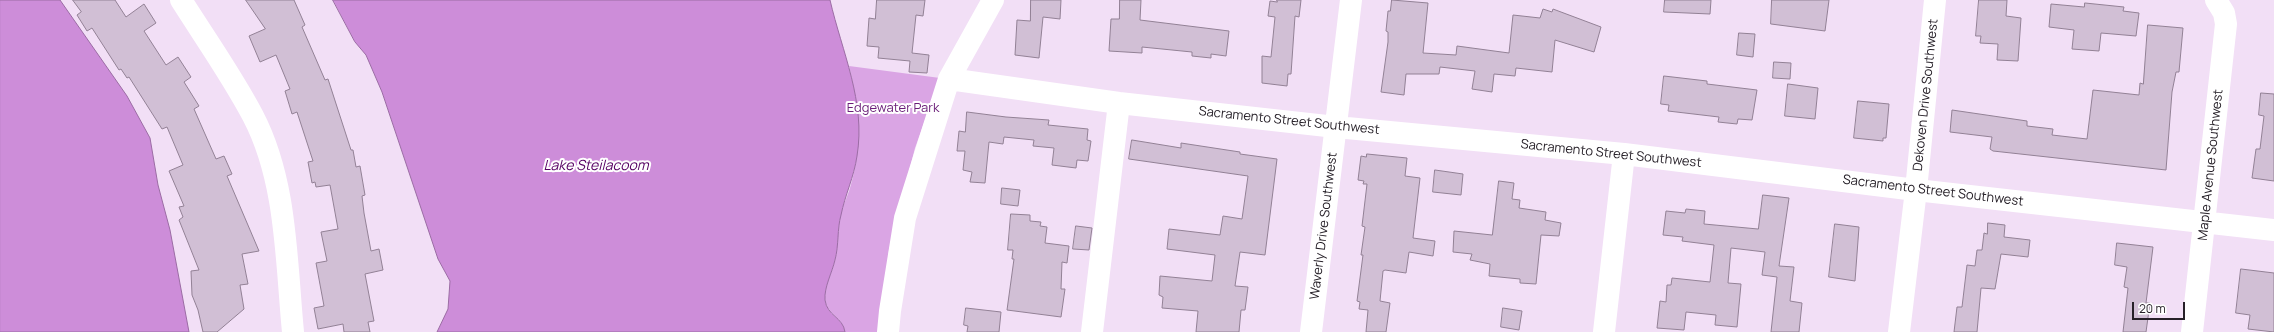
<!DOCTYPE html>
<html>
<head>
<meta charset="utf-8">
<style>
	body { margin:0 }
	#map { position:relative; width:2274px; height:332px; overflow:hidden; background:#f2dff6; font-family:Manrope,sans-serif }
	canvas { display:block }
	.scale { position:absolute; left:2132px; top:302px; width:53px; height:18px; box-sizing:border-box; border:2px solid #262028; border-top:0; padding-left:5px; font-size:12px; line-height:14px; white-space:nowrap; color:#262028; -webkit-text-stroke:3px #fff; paint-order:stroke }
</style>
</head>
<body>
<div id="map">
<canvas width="2274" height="332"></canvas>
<div class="scale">20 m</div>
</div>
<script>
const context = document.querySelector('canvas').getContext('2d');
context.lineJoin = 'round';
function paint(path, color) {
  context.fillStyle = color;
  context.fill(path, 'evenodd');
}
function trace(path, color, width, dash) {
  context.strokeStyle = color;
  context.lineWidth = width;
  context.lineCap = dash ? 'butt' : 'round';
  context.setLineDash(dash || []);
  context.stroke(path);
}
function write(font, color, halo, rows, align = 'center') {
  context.font = font + ' Manrope,sans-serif';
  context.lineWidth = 4;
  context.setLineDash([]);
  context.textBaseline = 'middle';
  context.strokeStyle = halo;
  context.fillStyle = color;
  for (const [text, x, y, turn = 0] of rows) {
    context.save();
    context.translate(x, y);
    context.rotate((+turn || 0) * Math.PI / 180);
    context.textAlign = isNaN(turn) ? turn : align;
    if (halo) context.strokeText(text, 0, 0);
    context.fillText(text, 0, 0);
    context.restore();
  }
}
paint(new Path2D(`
	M849,66L940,78L915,148L889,250L879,332H845C843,316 825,315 825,297C825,283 834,270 836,256C838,243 838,230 840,217C842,207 847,198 850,188C863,145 859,109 849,66Z`), '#daa5e4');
const water = new Path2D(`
	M0,0H60L127,96L150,138L158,185L170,230L189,332H0Z
	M333,0H830C842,52 866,102 857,156C854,177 845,195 841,215C837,229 839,245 835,260C832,273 824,287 825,300C827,316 843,317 845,332H437L448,309L450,281L438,259L382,92L366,55L355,42Z`);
paint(water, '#cd8dd9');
trace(water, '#9b6ca4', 1);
const building = new Path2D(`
	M73,0H115L126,17L144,4L156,23L144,31L166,65L178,57L191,77L184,82L199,106L194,109L216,159L224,156L232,174L227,176L259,251L242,254L248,284L240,285L244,309L217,332H203L198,310L192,295L191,271L199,270L179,220L183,217L179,207L184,206L169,171L183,165L167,127L162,129L129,77L127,78L121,69L119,70L92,28L87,31L77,15L81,12Z
	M246,0H294L305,25L302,27L325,80L328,79L351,150H353L356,167L360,166L365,195L362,196L364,213L371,251L379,249L383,270L365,274L374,321L368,322L370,332H344L343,324L318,329L314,308L324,306L316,263L327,261L321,232L338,229L330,185L316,187L315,182L312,183L308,162L313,161L297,112L292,114L285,91L290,89L276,55L260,62L249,36L265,29Z
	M877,0H925L923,16L916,15L912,53L929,55L927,73L909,72L910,61L878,58L879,47L867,46L869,18L875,19Z
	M1031,0H1061L1060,19L1043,17L1039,58L1015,55L1017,20L1030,21Z
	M1120,0H1141L1140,20L1229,31L1226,56L1211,54V58L1192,56V52L1142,47V53L1109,51L1111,19H1119Z
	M1277,0H1301L1299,17L1295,16L1291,74H1288L1287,86L1262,83V56L1271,57L1275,17L1268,16L1270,1L1277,2Z
	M1392,0L1428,3L1423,53L1456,55L1457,46L1509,53L1513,15L1540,18L1543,9L1552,12L1553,9L1601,27L1594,52L1555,40L1552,72L1516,68L1515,76L1494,74L1492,92L1472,89L1475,71L1440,67L1439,74H1406L1404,95L1381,92L1388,42V32L1386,31L1388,11H1390Z
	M1665,0H1711L1710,14L1664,12Z
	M1772,0H1829L1825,31L1771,24Z
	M1979,0H2007L2006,16L2021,18L2018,61L1997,60L1998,44L1980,43L1981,36H1976Z
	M2085,3L2124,7L2123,11L2139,13L2136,36L2101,33L2099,51L2072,49L2074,30L2049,27L2051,4L2084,7Z
	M2148,25L2183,28L2179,72H2176L2172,92L2166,170L1993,151L1990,149L1992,137L1950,132L1952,110L2027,121V126L2053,129L2052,135L2087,139L2093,90L2139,95L2140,83L2143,84Z
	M1739,33L1755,34L1753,57L1737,55Z
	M1774,62L1791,63L1790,79L1773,78Z
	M1664,76L1707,81V84L1757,90L1752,120L1738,119L1737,124L1718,122L1719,117L1668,111L1669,105L1661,104Z
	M1788,84L1818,88L1815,119L1785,116Z
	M2261,93L2274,94V181L2252,178L2256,149H2260L2264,116L2259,115Z
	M1858,101L1889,104L1886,138H1883V141L1854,138Z
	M967,112L1006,117L1049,120L1048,125L1088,129L1087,140L1091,141L1088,161L1077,160L1076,168L1052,165L1054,148L1033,146L1034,140L1004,137L1003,144L989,142L985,183L970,182L972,172L963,170L965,151H957L959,131L965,132Z
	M1132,140L1181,148V143L1240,152V154L1277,159L1265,255L1240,252L1235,286L1248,287L1245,310H1241L1239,332H1196L1198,311L1162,308L1163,297L1159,295L1160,276L1212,281L1215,255L1167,249L1169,229L1220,235L1223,216L1242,219L1248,176L1129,159Z
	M1367,154L1407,158L1405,176L1420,178L1413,238L1435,241L1433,256L1409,252L1406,273L1385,270L1383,271L1380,301L1390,303L1386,332H1366L1368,310L1359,309L1360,302L1357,301L1363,255H1361L1365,227L1362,226L1367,184H1363L1364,181L1358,180L1361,156L1366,157Z
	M1435,170L1463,174L1461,195L1433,192Z
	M1499,181L1514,183L1512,199L1520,200L1519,208L1546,212L1545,220L1561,223L1559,236L1541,235L1536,284L1520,283V279L1489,276L1490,264L1470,260L1472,254L1453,252L1454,231L1492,235Z
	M1002,188L1020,190L1018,206L1001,204Z
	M1763,195L1789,198L1779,266L1794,267L1790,301L1802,303L1799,332H1771L1777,277L1762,275L1765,252L1731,248L1728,283L1741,284L1737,327L1715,325L1716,315L1686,312L1684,330L1657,328L1660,301L1666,302L1667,285H1671L1672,278L1710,282L1714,245L1682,241L1683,237L1663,235L1666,211L1685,213L1686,209L1705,211L1704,224L1758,229Z
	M1011,214L1030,215V221L1041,222L1040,226L1047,227L1045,243L1069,246L1067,263L1062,262L1061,289H1065L1061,317L1007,310L1014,259H1012L1013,250H1008Z
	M1988,223L2005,225L2004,237L2030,240L2028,257L2001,254L1995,289L1981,288L1977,332H1954L1957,307H1962L1967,265L1975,266L1977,250H1982L1984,233L1987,234Z
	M1835,224L1859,227L1855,281L1829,277Z
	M1076,226L1092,228L1089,250L1073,249Z
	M2117,243L2153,247L2146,303H2150L2146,332H2123L2128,288L2124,287L2127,267L2115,265Z
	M2241,269L2274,273V332L2248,329L2250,315L2236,313Z
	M966,308L1001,312L999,332H967L968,326L964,325Z
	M1503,308L1522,311L1519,330L1501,327Z`);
paint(building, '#d1bfd5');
trace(building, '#928195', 1);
trace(new Path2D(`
	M181,0C205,38 232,76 253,116C287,181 286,260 293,332
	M949,79L1119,103L1336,127L1624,154L1916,190L2274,230
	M888,332L890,311L905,218L949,79L993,0
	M1092,332L1119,103
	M1311,332L1351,0
	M1604,332L1624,154
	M1899,332L1916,190L1935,0
	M2192,332L2226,24L2224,13L2216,0`), '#fff', 22);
write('13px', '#262028', '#fff', [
	["Dekoven Drive Southwest",1926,95,-84],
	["Sacramento Street Southwest",1289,121,6],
	["Sacramento Street Southwest",1611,154,6],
	["Maple Avenue Southwest",2211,165,-84],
	["Sacramento Street Southwest",1933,191,7],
	["Waverly Drive Southwest",1324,226,-83]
]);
write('13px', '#6a1d78', '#fff', [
	["Edgewater Park",893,108]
]);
write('italic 14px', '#560063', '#fff', [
	["Lake Steilacoom",596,166]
]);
</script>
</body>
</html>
